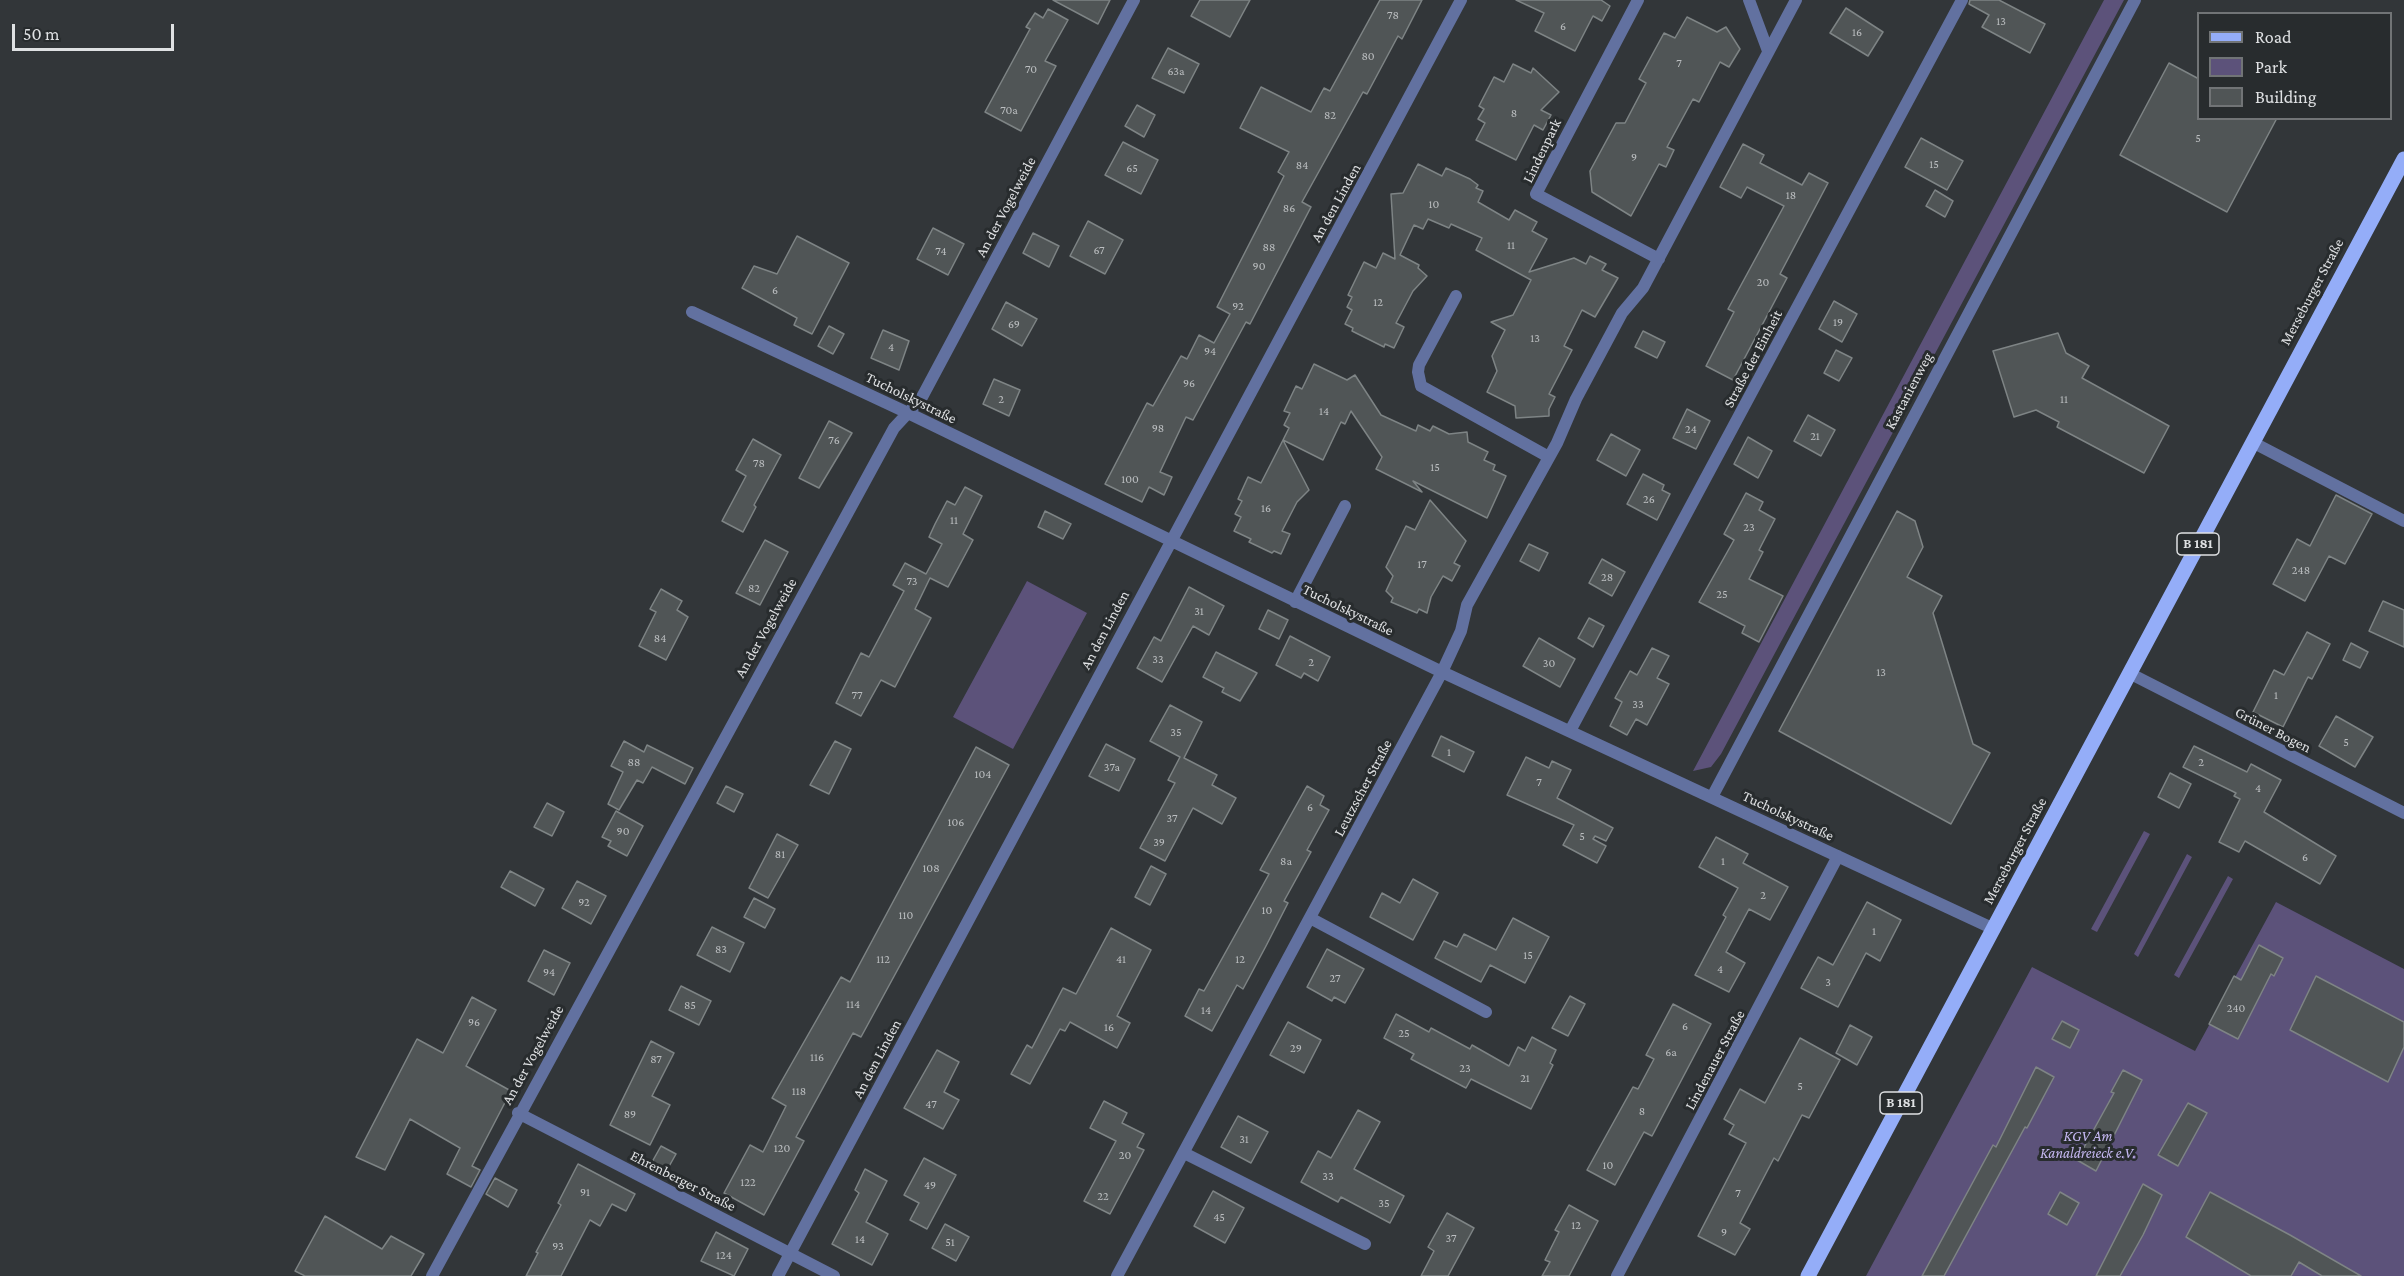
<!DOCTYPE html>
<html>
<head>
<meta charset="utf-8">
<style>
	body { margin:0 }
	#map { position:relative; width:2404px; height:1276px; overflow:hidden; background:#323639; font-family:"Crimson Pro",serif }
	canvas { display:block }
	.legend { position:absolute; left:2197px; top:12px; width:195px; height:108px; box-sizing:border-box; background:#282c2e; border:2px solid #717476; margin:0; padding:8px 10px; list-style:none; font-size:18px; color:#dfe1e3 }
	.legend li { display:flex; align-items:center; gap:12px; height:30px }
	.legend b { width:30px; border:2px solid #717476 }
	.scale { position:absolute; left:12px; top:24px; width:162px; height:27px; box-sizing:border-box; border:3px solid #dfe1e3; border-top:0; padding-left:8px; font-size:18px; line-height:21px; white-space:nowrap; color:#dfe1e3; -webkit-text-stroke:4px #282c2e; paint-order:stroke }
</style>
</head>
<body>
<div id="map">
<canvas width="2404" height="1276"></canvas>
<ul class="legend">
<li><b style="height:8px;background:#94adf8"></b>Road</li>
<li><b style="height:16px;background:#5c527a"></b>Park</li>
<li><b style="height:16px;background:#505556"></b>Building</li>
</ul>
<div class="scale">50 m</div>
</div>
<script>
const context = document.querySelector('canvas').getContext('2d');
context.lineJoin = 'round';
function paint(path, color) {
  context.fillStyle = color;
  context.fill(path, 'evenodd');
}
function trace(path, color, width, dash) {
  context.strokeStyle = color;
  context.lineWidth = width;
  context.lineCap = dash ? 'butt' : 'round';
  context.setLineDash(dash || []);
  context.stroke(path);
}
function write(font, color, halo, rows, align = 'center') {
  context.font = font + ' "Crimson Pro",serif';
  context.lineWidth = 6;
  context.setLineDash([]);
  context.textBaseline = 'middle';
  context.strokeStyle = halo;
  context.fillStyle = color;
  for (const [text, x, y, turn = 0] of rows) {
    context.save();
    context.translate(x, y);
    context.rotate((+turn || 0) * Math.PI / 180);
    context.textAlign = isNaN(turn) ? turn : align;
    if (halo) context.strokeText(text, 0, 0);
    context.fillText(text, 0, 0);
    context.restore();
  }
}
paint(new Path2D(`
	M2104,0H2124L1721,754L1711,767L1693,771Z
	M1027,581L1087,613L1013,749L953,717Z
	M2144,831L2150,834L2097,932L2091,929Z
	M2187,854L2192,857L2138,957L2134,954Z
	M2228,876L2233,879L2179,978L2174,975Z
	M2276,902L2404,969V1276H1866L2032,967L2195,1051Z`), '#5c527a');
const building = new Path2D(`
	M1053,0H1110L1098,24Z
	M1200,0H1250L1230,37L1191,16Z
	M1380,0H1422L1402,39L1398,36L1367,94L1363,92L1302,202L1311,207L1250,324L1246,322L1193,420L1186,417L1160,472L1172,477L1164,495L1149,487L1142,502L1105,484L1147,403L1153,406L1181,356L1187,359L1199,335L1214,343L1230,314L1217,307L1284,176L1278,172L1289,152L1240,128L1261,87L1311,112L1324,88L1330,91Z
	M1516,0H1601L1610,6L1602,21L1593,16L1575,51L1535,31L1544,13Z
	M1970,0H1999L2045,24L2030,53L1982,27L1989,15L1969,4Z
	M1846,8L1883,32L1868,56L1830,33Z
	M1048,9L1068,20L1045,61L1056,66L1021,131L985,112L1030,29L1026,27L1035,13L1043,18Z
	M1687,17L1717,32L1726,27L1740,49L1729,67L1720,62L1699,102L1693,99L1667,147L1674,150L1666,167L1659,164L1631,216L1592,192L1590,171L1616,123H1625L1646,83L1639,79L1664,33L1675,38Z
	M1168,48L1199,64L1184,93L1152,78Z
	M2169,63L2199,79V118H2277L2227,212L2120,155Z
	M1513,64L1531,73L1533,68L1559,92L1541,110L1551,115L1543,130L1534,125L1516,160L1476,140L1485,123L1478,119L1484,109L1479,106L1494,77L1504,82Z
	M1137,105L1155,115L1144,137L1125,126Z
	M1921,138L1963,161L1947,190L1905,167Z
	M1123,142L1158,160L1141,194L1105,175Z
	M1743,144L1764,155L1760,163L1802,185L1809,173L1828,183L1780,274L1787,278L1733,380L1706,366L1734,312L1728,309L1784,206L1747,187L1741,198L1720,187Z
	M1418,164L1442,176L1446,168L1470,179L1478,185L1476,188L1483,191L1478,202L1509,220L1515,210L1537,222L1532,231L1547,239L1529,272L1574,258L1586,264L1590,256L1606,264L1602,270L1618,278L1595,317L1582,310L1564,346L1572,350L1549,394L1555,397L1549,409V416L1516,418L1515,406L1487,392L1497,371L1492,356L1505,330L1491,322L1513,315L1531,280L1476,250L1482,238L1451,224L1449,228L1428,219L1423,229L1414,225L1400,255L1419,265L1418,268L1427,276L1413,291L1396,323L1404,327L1394,348L1385,344L1384,347L1352,331L1353,328L1345,324L1352,310L1347,307L1352,297L1348,295L1364,262L1376,268L1383,253L1395,259L1391,194L1403,193Z
	M1935,190L1953,201L1945,217L1926,206Z
	M1088,221L1123,240L1105,274L1070,256Z
	M933,228L964,244L948,275L917,259Z
	M1033,233L1059,246L1049,267L1023,253Z
	M797,236L849,263L812,334L794,325L797,318L742,288L754,266L777,274Z
	M1834,301L1857,314L1842,342L1819,329Z
	M1006,302L1037,319L1022,346L992,329Z
	M829,326L844,334L833,354L818,346Z
	M883,330L909,341L899,370L871,358Z
	M1643,331L1665,342L1657,358L1635,347Z
	M2058,333L2066,353L2089,366L2082,378L2169,426L2144,473L2057,427L2059,422L2036,410L2014,417L1993,351Z
	M1836,350L1852,358L1839,381L1824,373Z
	M1314,364L1347,380L1355,375L1381,415L1416,431L1418,425L1430,431L1433,426L1449,434L1467,432L1468,442L1488,452L1484,460L1495,465L1493,470L1506,476L1487,518L1413,481L1422,492L1376,469L1382,457L1351,411L1345,424L1341,422L1323,460L1283,440L1289,428L1284,425L1290,413L1284,411L1296,386L1302,389Z
	M994,379L1020,390L1009,416L983,404Z
	M1687,409L1710,421L1696,449L1673,438Z
	M1808,415L1835,430L1821,456L1794,441Z
	M829,421L852,433L819,488L799,478Z
	M1611,434L1640,450L1626,476L1597,460Z
	M1748,437L1772,451L1758,478L1734,464Z
	M753,439L781,455L754,505L756,507L743,532L722,521L746,476L736,470Z
	M1283,440L1309,490L1297,502L1282,531L1290,534L1281,554L1274,551L1272,553L1249,542L1251,539L1234,531L1241,517L1235,514L1242,501L1238,499L1248,477L1261,483Z
	M1643,474L1664,485L1662,490L1670,494L1657,520L1627,504Z
	M965,487L982,496L963,534L973,540L948,587L930,578L915,609L931,618L895,687L881,680L861,716L836,703L861,653L869,657L904,591L893,585L905,563L926,574L942,544L929,537L935,524L947,501L955,505Z
	M1746,493L1763,502L1759,510L1775,519L1759,550L1763,552L1749,579L1783,596L1759,642L1742,633L1745,626L1699,602L1734,540L1724,534Z
	M2336,495L2372,514L2345,564L2329,556L2305,601L2273,584L2297,539L2310,546Z
	M1430,500L1466,541L1454,563L1460,566L1452,581L1443,576L1431,597L1427,613L1419,609L1417,613L1391,602L1393,598L1386,591L1393,576L1386,567L1406,526L1415,530Z
	M1045,511L1071,524L1063,539L1038,527Z
	M1897,511L1915,521L1923,547L1907,577L1942,596L1933,613L1973,744L1990,753L1951,824L1779,731Z
	M765,540L788,552L760,605L736,593Z
	M1529,544L1548,553L1539,571L1520,561Z
	M1602,559L1625,572L1612,596L1589,583Z
	M1189,587L1224,606L1209,635L1193,626L1162,682L1137,668L1154,637L1161,641Z
	M661,589L682,601L677,610L688,617L666,660L639,646L656,612L650,609Z
	M2383,601L2404,610V647L2369,631Z
	M1268,610L1288,620L1279,639L1259,629Z
	M1589,618L1604,626L1593,647L1578,638Z
	M2307,632L2330,644L2312,679L2308,677L2283,727L2253,712L2274,670L2284,675Z
	M1290,636L1330,657L1318,681L1304,673L1301,678L1276,665Z
	M1539,638L1575,659L1560,687L1523,666Z
	M2351,643L2368,652L2360,668L2343,660Z
	M1652,648L1669,656L1657,678L1669,684L1647,725L1636,719L1627,735L1610,726L1622,702L1615,698L1630,671L1637,675Z
	M1216,652L1257,673L1240,701L1222,692L1224,688L1203,677Z
	M1170,705L1202,722L1184,758L1217,775L1212,785L1236,798L1222,824L1193,808L1165,861L1140,848L1175,783L1168,780L1180,757L1150,741Z
	M2336,716L2373,737L2355,767L2319,746Z
	M1441,736L1474,752L1464,772L1432,756Z
	M624,741L644,752L647,745L693,768L685,784L652,767L643,783L637,780L619,810L608,804L623,772L611,766Z
	M835,741L851,749L829,794L810,785Z
	M1106,744L1135,759L1119,791L1089,776Z
	M2194,746L2247,772L2251,764L2281,780L2264,812L2336,856L2320,884L2245,841L2239,852L2219,842L2240,799L2234,796L2236,793L2183,767Z
	M976,747L1009,765L861,1037L853,1033L796,1137L804,1141L764,1215L724,1193L750,1145L763,1152L786,1106L772,1098L841,977L850,982Z
	M1526,757L1549,768L1552,761L1571,770L1557,798L1613,828L1606,841L1595,836L1593,839L1606,846L1597,863L1563,845L1574,825L1507,795Z
	M2170,773L2191,784L2179,808L2158,797Z
	M726,786L743,794L734,812L717,803Z
	M1307,786L1324,796L1320,805L1329,810L1307,850L1311,852L1284,901L1288,903L1266,946L1243,989L1237,985L1212,1031L1185,1016L1199,989L1204,991L1269,874L1260,870Z
	M547,803L564,812L552,836L534,827Z
	M616,811L643,826L627,856L608,846L611,841L602,837Z
	M777,834L798,845L768,898L749,888Z
	M1716,837L1748,854L1743,863L1788,887L1770,920L1749,909L1726,952L1745,963L1729,992L1695,975L1726,917L1723,915L1738,888L1699,867Z
	M1151,866L1166,874L1150,905L1135,897Z
	M510,871L544,889L535,906L501,887Z
	M1413,879L1438,893L1413,940L1370,917L1382,893L1400,903Z
	M577,881L606,896L591,924L562,908Z
	M754,898L775,909L765,928L744,917Z
	M1867,902L1901,920L1880,961L1866,953L1838,1007L1801,988L1818,957L1833,965Z
	M1513,918L1549,937L1525,983L1490,965L1481,982L1435,958L1444,941L1457,947L1464,934L1496,950Z
	M712,927L744,943L730,972L697,955Z
	M1111,928L1151,950L1117,1016L1130,1023L1117,1048L1070,1022L1065,1031L1060,1029L1030,1084L1011,1074L1027,1045L1032,1048L1063,988L1076,994Z
	M2259,945L2283,958L2274,976L2271,974L2238,1039L2209,1024L2234,976L2241,980Z
	M1327,949L1364,969L1345,1003L1334,997L1332,1001L1307,987Z
	M544,950L570,963L554,995L528,981Z
	M2316,976L2404,1022V1047L2388,1082L2290,1030Z
	M681,986L711,1001L699,1025L669,1010Z
	M1570,996L1585,1004L1568,1036L1552,1028Z
	M472,997L496,1010L466,1066L511,1091L472,1166L480,1170L471,1187L447,1174L460,1148L410,1119L385,1170L356,1157L417,1039L443,1053Z
	M1673,1004L1711,1024L1652,1136L1644,1132L1615,1185L1587,1170L1633,1087L1638,1089L1654,1059L1646,1055Z
	M1396,1014L1429,1032L1431,1028L1470,1049L1472,1045L1509,1066L1518,1047L1525,1051L1532,1037L1556,1050L1550,1063L1553,1065L1531,1109L1471,1079L1466,1088L1411,1059L1414,1054L1384,1038Z
	M2062,1021L2079,1030L2070,1048L2052,1039Z
	M1288,1022L1321,1040L1304,1073L1270,1055Z
	M1850,1025L1872,1037L1857,1065L1836,1053Z
	M1800,1038L1840,1060L1809,1118L1802,1115L1778,1161L1774,1158L1740,1223L1750,1229L1735,1255L1698,1236L1746,1143L1729,1134L1734,1125L1724,1119L1740,1089L1765,1103Z
	M651,1041L674,1053L652,1096L670,1105L650,1145L610,1125Z
	M937,1050L959,1062L944,1092L959,1100L943,1129L904,1108Z
	M2036,1067L2054,1077L2027,1128L2025,1127L1944,1276H1922L1993,1145L1996,1147Z
	M2123,1070L2142,1080L2096,1171L2077,1160L2114,1093L2111,1092Z
	M1104,1101L1127,1113L1122,1123L1144,1134L1137,1147L1144,1150L1110,1214L1084,1201L1116,1141L1090,1128Z
	M2188,1103L2207,1113L2178,1166L2158,1155Z
	M1358,1110L1380,1122L1354,1169L1404,1196L1390,1223L1341,1197L1338,1202L1301,1182L1318,1151L1331,1158Z
	M1238,1116L1268,1132L1251,1163L1221,1147Z
	M661,1146L676,1154L667,1170L652,1162Z
	M924,1158L956,1175L927,1229L910,1220L919,1203L904,1195Z
	M578,1164L635,1194L626,1211L612,1204L600,1226L590,1220L561,1276H526L538,1253L536,1252L561,1205L558,1203Z
	M865,1169L887,1181L866,1222L888,1234L872,1265L832,1244L859,1193L855,1190Z
	M495,1178L517,1190L508,1207L486,1194Z
	M2143,1184L2162,1195L2143,1235L2120,1276H2096Z
	M1213,1191L1244,1208L1225,1243L1194,1226Z
	M2060,1192L2079,1203L2067,1225L2048,1214Z
	M2210,1192L2290,1235L2361,1276H2322L2299,1262L2291,1276H2251L2186,1237Z
	M1569,1205L1598,1221L1569,1276H1542L1550,1262L1545,1260L1559,1232L1555,1230Z
	M1447,1213L1474,1228L1448,1276H1421L1434,1251L1428,1247Z
	M325,1216L382,1249L391,1236L424,1254L411,1276H305L295,1271Z
	M945,1224L969,1237L956,1261L932,1248Z
	M716,1232L748,1249L734,1276L701,1261Z`);
paint(building, '#505556');
trace(building, '#7e8485', 1.5);
trace(new Path2D(`
	M1638,0L1536,194L1659,259
	M1749,0L1768,51
	M1456,296L1419,365L1418,372L1421,386L1547,456
	M692,312L908,413L1442,672L1994,929
	M2252,442L2404,521
	M1295,602L1345,506
	M2129,673L2404,813
	M1570,731L1962,0
	M1712,797L2135,0
	M1310,918L1486,1012
	M518,1113L834,1276
	M1184,1153L1365,1244
	M432,1276L894,428L921,399L1134,0
	M778,1276L1461,0
	M1117,1276L1442,672L1461,631L1467,605L1557,443L1576,399L1622,313L1643,288L1796,0
	M1617,1276L1838,856`), '#6271a0', 12);
trace(new Path2D(`
	M1808,1276L2404,159`), '#94adf8', 15);
write('12px', '#bbbec0', null, [
	["78",1393,15],
	["13",2001,21],
	["6",1563,26],
	["16",1857,32],
	["80",1368,56],
	["7",1679,63],
	["70",1031,69],
	["63a",1176,71],
	["70a",1009,110],
	["8",1514,113],
	["82",1330,115],
	["5",2198,138],
	["9",1634,157],
	["15",1934,164],
	["84",1302,165],
	["65",1132,168],
	["18",1791,195],
	["10",1434,204],
	["86",1289,208],
	["11",1511,245],
	["88",1269,247],
	["67",1099,250],
	["74",941,251],
	["90",1259,266],
	["20",1763,282],
	["6",775,290],
	["12",1378,302],
	["92",1238,306],
	["19",1838,322],
	["69",1014,324],
	["13",1535,338],
	["4",891,347],
	["94",1210,351],
	["96",1189,383],
	["2",1001,399],
	["11",2064,399],
	["14",1324,411],
	["98",1158,428],
	["24",1691,429],
	["21",1815,436],
	["76",834,440],
	["78",759,463],
	["15",1435,467],
	["100",1130,479],
	["26",1649,499],
	["16",1266,508],
	["11",954,520],
	["23",1749,527],
	["17",1422,564],
	["248",2301,570],
	["28",1607,577],
	["73",912,581],
	["82",754,588],
	["25",1722,594],
	["31",1199,611],
	["84",660,638],
	["33",1158,659],
	["2",1311,662],
	["30",1549,663],
	["13",1881,672],
	["77",857,695],
	["1",2276,695],
	["33",1638,704],
	["35",1176,732],
	["5",2346,742],
	["1",1449,752],
	["88",634,762],
	["2",2201,762],
	["37a",1112,767],
	["104",983,774],
	["7",1539,782],
	["4",2258,788],
	["6",1310,807],
	["37",1172,818],
	["106",956,822],
	["90",623,831],
	["5",1582,836],
	["39",1159,842],
	["81",780,854],
	["6",2305,857],
	["8a",1286,861],
	["1",1723,861],
	["108",931,868],
	["2",1763,895],
	["92",584,902],
	["10",1267,910],
	["110",906,915],
	["1",1874,931],
	["83",721,949],
	["15",1528,955],
	["112",883,959],
	["41",1121,959],
	["12",1240,959],
	["4",1720,969],
	["94",549,972],
	["27",1335,978],
	["3",1828,982],
	["114",853,1004],
	["85",690,1005],
	["240",2236,1008],
	["14",1206,1010],
	["96",474,1022],
	["6",1685,1026],
	["16",1109,1027],
	["25",1404,1033],
	["29",1296,1048],
	["6a",1671,1052],
	["116",817,1057],
	["87",656,1059],
	["23",1465,1068],
	["21",1525,1078],
	["5",1800,1086],
	["118",799,1091],
	["47",931,1104],
	["8",1642,1111],
	["89",630,1114],
	["31",1244,1139],
	["120",782,1148],
	["20",1125,1155],
	["10",1608,1165],
	["33",1328,1176],
	["122",748,1182],
	["49",930,1185],
	["91",585,1192],
	["7",1738,1193],
	["22",1103,1196],
	["35",1384,1203],
	["45",1219,1217],
	["12",1576,1225],
	["9",1724,1232],
	["37",1451,1238],
	["14",860,1239],
	["51",950,1242],
	["93",558,1246],
	["124",724,1255]
]);
for (const [x, y, w] of [
	[2198,544,42],
	[1901,1103,42]
]) {
  const box = new Path2D();
  box.roundRect(x - w / 2, y - 11, w, 22, 4.5);
  context.fillStyle = '#282c2e';
  context.fill(box);
  trace(box, '#dfe1e3', 1.5);
}
write('bold 14px', '#dfe1e3', null, [
	["B 181",2198,544],
	["B 181",1901,1103]
]);
write('15px', '#dfe1e3', '#282c2e', [
	["Lindenpark",1542,151,-64],
	["An den Linden",1336,203,-61],
	["An der Vogelweide",1006,207,-62],
	["Merseburger Straße",2312,292,-62],
	["Straße der Einheit",1753,359,-62],
	["Kastanienweg",1909,391,-62],
	["Tucholskystraße",911,398,26],
	["Tucholskystraße",1348,610,26],
	["An der Vogelweide",766,628,-61],
	["An den Linden",1105,630,-62],
	["Grüner Bogen",2273,730,27],
	["Leutzscher Straße",1363,788,-62],
	["Tucholskystraße",1788,816,25],
	["Merseburger Straße",2015,851,-62],
	["An der Vogelweide",533,1055,-61],
	["An den Linden",877,1059,-62],
	["Lindenauer Straße",1715,1060,-62],
	["Ehrenberger Straße",683,1181,27]
]);
write('italic 15px', '#c4b7f0', '#282c2e', [
	["KGV Am",2088,1136],
	["Kanaldreieck e.V.",2088,1153]
]);
</script>
</body>
</html>
